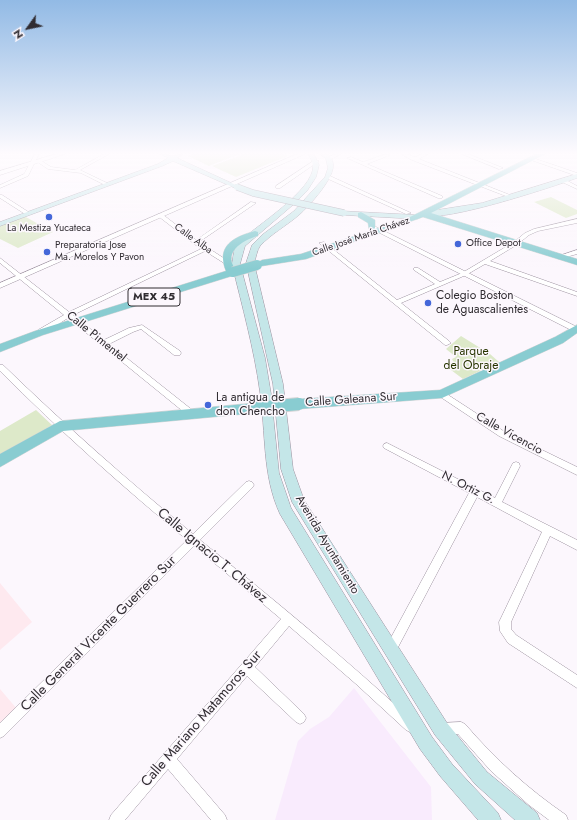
<!DOCTYPE html>
<html>
<head>
<meta charset="utf-8">
<style>
	body { margin:0 }
	#map { position:relative; width:577px; height:820px; overflow:hidden; background:#fcf7fd; font-family:Jost,sans-serif }
	canvas { display:block }
	.north { position:absolute; left:8px; top:8px; width:40px; height:40px; -webkit-text-stroke:3px #fcf7fd; paint-order:stroke; rotate:237deg; font-size:11px; font-weight:700; line-height:16px; text-align:center; color:#302c31 }
	.north::after { content:''; display:block; margin:auto; width:14px; height:18px; background:#302c31; clip-path:polygon(50% 0,100% 100%,50% 72%,0 100%) }
</style>
</head>
<body>
<div id="map">
<canvas width="577" height="820"></canvas>
<div class="north">N</div>
</div>
<script>
const context = document.querySelector('canvas').getContext('2d');
context.lineJoin = 'round';
function paint(path, color) {
  context.fillStyle = color;
  context.fill(path, 'evenodd');
}
function trace(path, color, width, dash) {
  context.strokeStyle = color;
  context.lineWidth = width;
  context.lineCap = dash ? 'butt' : 'round';
  context.setLineDash(dash || []);
  context.stroke(path);
}
function write(font, color, halo, rows, align = 'center') {
  context.font = font + ' Jost,sans-serif';
  context.lineWidth = 3;
  context.setLineDash([]);
  context.textBaseline = 'middle';
  context.strokeStyle = halo;
  context.fillStyle = color;
  for (const [text, x, y, turn = 0] of rows) {
    context.save();
    context.translate(x, y);
    context.rotate((+turn || 0) * Math.PI / 180);
    context.textAlign = isNaN(turn) ? turn : align;
    if (halo) context.strokeText(text, 0, 0);
    context.fillText(text, 0, 0);
    context.restore();
  }
}
paint(new Path2D(`
	M0,583L32,622L0,650Z
	M0,689L17,709L0,726Z`), '#fee9ef');
paint(new Path2D(`
	M354,688L431,787L432,820H275L298,741L310,729L329,717Z`), '#f9ebfd');
paint(new Path2D(`
	M194,154H240L209,166L188,156Z
	M244,154H284L288,156L236,177L212,166Z
	M551,197L577,210V214L566,218L534,202Z
	M24,216L53,232L18,248L0,239V226Z
	M461,336L490,354L499,362L463,379L447,367L454,363L452,359L456,357L446,349Z
	M36,410L52,425L0,457V431Z`), '#dde9c9');
const minor = new Path2D(`
	M35,154H39L28,176L0,188V185L24,174Z
	M104,154H109L80,170L107,183V184L105,185L81,173L48,169L36,161L40,160L51,167L75,170Z
	M335,154H341L331,159L327,158Z
	M386,154L390,155L367,164L442,196V198H438L347,158L351,157L363,162Z
	M401,154H407L415,157L422,154H428L419,159L515,197L511,198L412,160Z
	M462,154H468L503,168L499,169Z
	M533,158L577,173V176L531,160V159Z
	M315,160L319,161L280,188H276V186Z
	M326,176H330L411,213L406,214L326,178Z
	M562,180H566L577,186V189L562,182Z
	M0,195H2L30,213L25,214L0,198Z
	M251,202L256,203L199,242L228,261V263H224L205,251L73,315L104,340L129,328L142,325L180,351L181,353L180,355H174L141,329L133,332L109,344L196,413L197,415L193,418L190,417L68,318L42,334H38L37,332L38,330L64,315L0,263V258L69,312L201,249L158,216V214H162L196,240Z
	M577,219V223L538,231L529,235L518,244L490,261L577,292V296L485,264L466,275L401,303L449,341L451,343L447,345H445L319,243L324,242L397,300L435,284L414,270V268H418L440,282L462,273L514,242L525,233L534,229Z
	M577,250V254L559,259L556,257Z
	M0,365H3C64,424 127,480 193,534L246,482L249,481L252,482L254,485L252,488L200,540C273,599 345,658 414,722L416,726L414,730L410,732L406,730L356,684L289,626L255,667L304,714L306,718L304,722L300,724L296,722L247,676L177,759L225,815L227,820H211L168,769L125,820H109L111,815L281,619L194,546L4,736L0,738V723L187,540C122,486 60,431 0,371Z
	M442,391L505,432L577,467V475L499,436L439,396L438,394Z
	M387,443L495,498L513,463L516,462L519,463L520,466L502,502L577,540V550L550,536L511,622V629L516,635L577,675V688L508,643L500,631L499,622L501,618L542,532L477,497L395,653L391,655L387,653L385,649L387,645L469,493L384,448L383,446L384,444Z
	M461,722L465,724C495,759 528,789 566,815L568,820H549L529,805L491,771L458,734L441,735L437,733L435,729L437,725L441,723Z`);
const tertiary = new Path2D(`
	M56,154H65L0,175V171Z
	M297,154H305L0,288V283Z
	M370,226H374L577,327V333L370,228Z`);
const secondary = new Path2D(`
	M160,154L172,156L183,154L177,158L240,187L235,188L173,161L162,166L0,226V222L158,164L168,158Z
	M308,154H314L319,165L316,177L307,191L294,204L245,246L240,264L265,358L271,394L279,473L291,508L432,737L452,764L498,813L501,820H478L440,776L420,749L280,514C262,475 266,433 260,392C254,348 242,306 232,264L234,251L239,242C256,226 314,190 313,166C313,162 310,157 308,154Z
	M320,154C328,154 331,155 333,163C336,177 309,206 299,215C286,226 271,234 260,246C257,250 256,258 254,263L283,384L293,469L304,500L447,723L487,772L537,813L540,820H515L475,784L435,735L292,502L281,469L273,384L246,263L252,245L262,235L294,211L325,177L328,168L326,159Z
	M577,174V178C555,186 436,226 420,214L424,212L482,203Z
	M341,211L417,215L421,217L417,219L344,215L340,213Z`);
const primary = new Path2D(`
	M536,154H545L431,213L577,259V265L423,217L306,259L262,266L257,263L262,260L301,254L408,218Z
	M361,212L375,220V229H369L368,223L358,217V213Z
	M255,231L258,232V236C242,240 220,254 238,272L235,275L43,335L0,352V344L35,331L226,271C216,246 233,237 255,231Z
	M577,325V333L563,343L442,398L299,409L294,407L293,404L294,401L299,399L440,390L555,337Z
	M256,403L261,405L262,408L261,411L256,413L63,431L0,467V454L60,421Z`);
trace(minor, '#9d92a0', 1);
trace(tertiary, '#9d92a0', 1);
trace(secondary, '#9d92a0', 1);
trace(primary, '#d6d5d6', 1);
paint(minor, '#fff');
paint(tertiary, '#fff');
paint(secondary, '#c4e6e8');
paint(primary, '#89ccd1');
const secondaryBridge = new Path2D(`
	M237,187L253,193L344,213`);
const primaryBridgeFar1 = new Path2D(`
	M233,272L257,265`);
const primaryBridge = new Path2D(`
	M256,408L299,404`);
trace(secondaryBridge, '#9d92a0', 7, []);
trace(primaryBridgeFar1, '#d6d5d6', 11, []);
trace(primaryBridge, '#d6d5d6', 14, []);
trace(secondaryBridge, '#c4e6e8', 6);
trace(primaryBridgeFar1, '#89ccd1', 10);
trace(primaryBridge, '#89ccd1', 12);
const sky = context.createLinearGradient(0, 0, 0, 269);
sky.addColorStop(0, '#92bae5');
sky.addColorStop(0.57, '#fefbfe');
sky.addColorStop(1, '#fefbfe00');
context.fillStyle = sky;
context.fillRect(0, 0, 577, 269);
for (const [x, y, r, color] of [
	[49,217,4,"#4467d9"],
	[458,244,4,"#4467d9"],
	[47,252,4,"#4467d9"],
	[428,303,4,"#4467d9"],
	[208,405,4,"#4467d9"]
]) {
  const dot = new Path2D();
  dot.arc(x, y, r, 0, 2 * Math.PI);
  context.fillStyle = color;
  context.fill(dot);
  trace(dot, '#fcf7fd', 1.5);
}
write('10px', '#302c31', '#fcf7fd', [
	["La Mestiza Yucateca",49,229,"center"],
	["Office Depot",466,244],
	["Preparatoria Jose",55,246],
	["Ma. Morelos Y Pavon",55,258]
], 'left');
write('10px', '#302c31', '#fcf7fd', [
	["Calle José María Chávez",361,237,-19],
	["Calle Alba",193,239,36]
]);
for (const [x, y, w] of [
	[154,297,52]
]) {
  const box = new Path2D();
  box.roundRect(x - w / 2, y - 9, w, 18, 3);
  context.fillStyle = '#fcf7fd';
  context.fill(box);
  trace(box, '#302c31', 1);
}
write('bold 11px', '#302c31', null, [
	["MEX 45",154,297]
]);
write('12px', '#302c31', '#fcf7fd', [
	["Colegio Boston",436,296],
	["de Aguascalientes",436,310],
	["La antigua de",216,398],
	["don Chencho",216,412]
], 'left');
write('12px', '#302c31', '#fcf7fd', [
	["Calle Pimentel",96,337,39],
	["Calle Galeana Sur",351,400,-4],
	["Calle Vicencio",509,434,29],
	["N. Ortiz G.",468,488,27],
	["Avenida Ayuntamiento",327,545,59]
]);
write('12px', '#273500', '#fcf7fd', [
	["Parque",471,352],
	["del Obraje",471,366]
]);
write('14px', '#302c31', '#fcf7fd', [
	["Calle Ignacio T. Chávez",212,556,40],
	["Calle General Vicente Guerrero Sur",99,634,-45],
	["Calle Mariano Matamoros Sur",202,719,-49]
]);
</script>
</body>
</html>
